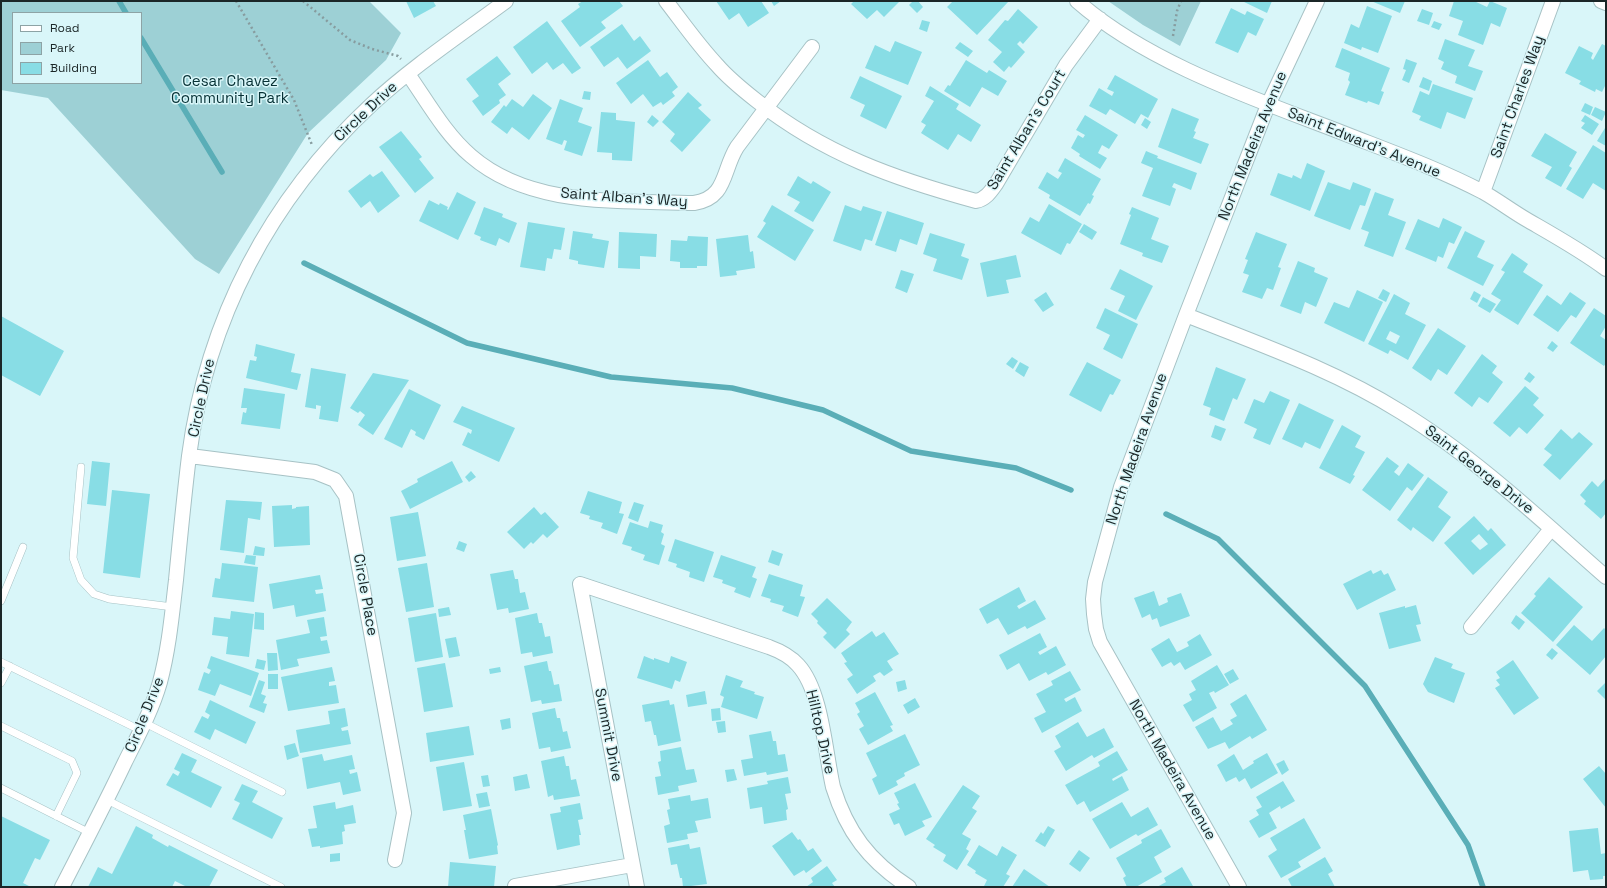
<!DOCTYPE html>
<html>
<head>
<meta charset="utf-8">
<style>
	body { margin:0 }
	#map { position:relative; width:1607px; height:888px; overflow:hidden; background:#d9f6f9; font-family:"Space Grotesk",sans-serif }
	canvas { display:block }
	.frame { position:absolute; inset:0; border:2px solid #1b2627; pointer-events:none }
	.legend { position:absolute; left:12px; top:12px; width:130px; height:72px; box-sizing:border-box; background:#d9f6f9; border:1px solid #8da3a5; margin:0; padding:5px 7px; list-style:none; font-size:12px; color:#1b2627 }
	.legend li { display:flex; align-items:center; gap:8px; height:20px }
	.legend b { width:20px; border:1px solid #8da3a5 }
</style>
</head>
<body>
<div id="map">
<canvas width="1607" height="888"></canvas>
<div class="frame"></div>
<ul class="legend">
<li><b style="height:5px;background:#fff"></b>Road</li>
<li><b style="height:11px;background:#9dd0d5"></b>Park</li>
<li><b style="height:11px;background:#88dde5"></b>Building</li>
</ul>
</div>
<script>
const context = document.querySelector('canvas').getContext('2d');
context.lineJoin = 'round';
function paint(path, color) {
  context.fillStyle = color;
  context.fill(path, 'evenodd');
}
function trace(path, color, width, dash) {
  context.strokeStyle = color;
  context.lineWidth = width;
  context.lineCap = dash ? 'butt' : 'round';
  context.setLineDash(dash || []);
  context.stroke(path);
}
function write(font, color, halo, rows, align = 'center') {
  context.font = font + ' "Space Grotesk",sans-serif';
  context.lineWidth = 3;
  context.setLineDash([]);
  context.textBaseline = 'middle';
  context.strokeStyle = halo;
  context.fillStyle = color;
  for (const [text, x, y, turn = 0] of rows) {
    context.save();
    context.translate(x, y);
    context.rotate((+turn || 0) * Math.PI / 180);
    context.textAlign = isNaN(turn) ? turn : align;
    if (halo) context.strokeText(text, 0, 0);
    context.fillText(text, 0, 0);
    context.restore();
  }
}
paint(new Path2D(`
	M1,1H369L401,33L386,60L308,133L219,274L195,259L48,98L1,90ZM13,13H141V83H13Z
	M1108,1H1201L1180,46L1143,25Z`), '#9dd0d5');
trace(new Path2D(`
	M119,1L126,13
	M141,38L222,172
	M304,263L467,343L611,377L732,388L823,410L911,451L1016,468L1071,490
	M1166,514L1218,539L1365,686L1468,845L1483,887`), '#5aaeb7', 5.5);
paint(new Path2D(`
	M406,1H433L436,6L414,18Z
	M583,1H619L623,6L601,22L606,28L580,47L561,21L580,7L578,4Z
	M716,1H761L769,13L748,27L739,13L729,20Z
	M771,1H781L774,6Z
	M854,1H900L884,17L877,10L867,19L851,4Z
	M913,1H918L923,7L917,13L909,5Z
	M953,1H1009L977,35L947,7Z
	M1242,1H1272L1267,13Z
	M1371,1H1405L1400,13Z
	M1454,1H1474L1487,7L1490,1L1507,8L1500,27L1491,23L1483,45L1458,35L1463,21L1449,16Z
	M1367,6L1392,16L1378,53L1362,47L1361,50L1344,43L1351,24L1359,28Z
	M1231,8L1245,15L1247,11L1264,19L1256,36L1248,32L1238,53L1215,43Z
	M1018,9L1038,27L1023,44L1020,41L1017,44L1025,52L1011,68L1009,66L1004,72L993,62L1002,52L988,40L1005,20L1008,21Z
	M1422,9L1433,13L1429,25L1417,21Z
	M922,20L930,22L927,32L919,29Z
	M547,21L581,68L572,74L563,63L553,70L547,62L532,74L513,47Z
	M1434,21L1442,24L1439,30L1431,27Z
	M622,24L634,41L640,36L651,51L627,69L618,57L604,67L590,47Z
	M1445,39L1475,50L1468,66L1483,71L1475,91L1455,83L1457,76L1441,69L1444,62L1438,59Z
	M895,41L922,52L908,85L865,68L875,45L890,52Z
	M960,42L973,51L968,57L955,48Z
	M1602,44L1606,46V84L1602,92L1596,89L1595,92L1579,84L1581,81L1565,73L1579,46L1593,53L1591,58L1593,60Z
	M1342,48L1390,68L1381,91L1384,92L1379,105L1368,101L1367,103L1345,95L1350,82L1348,80L1350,73L1335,67Z
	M497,56L511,74L498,84L506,95L499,100L500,103L483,116L472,101L479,96L466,79Z
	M1406,59L1417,63L1409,83L1402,80L1406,70L1403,69Z
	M648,60L660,77L667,72L678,87L672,92L675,96L663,105L661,102L653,107L643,94L631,104L616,83Z
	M966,60L987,73L989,70L1007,81L998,96L982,87L970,107L944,91L948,85L950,86Z
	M1115,75L1158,99L1148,118L1141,114L1135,124L1110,109L1106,115L1089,106L1099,88L1112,96L1114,92L1107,89Z
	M860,76L902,96L886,129L860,116L865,105L850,98Z
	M1423,77L1432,81L1429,91L1419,87Z
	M1433,84L1473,98L1465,119L1447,112L1441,129L1419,120L1421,116L1412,112L1420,91L1429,95Z
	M930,86L959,104L956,109L981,125L971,142L958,134L948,150L921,133L926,125L921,122L934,101L925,96Z
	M584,91L591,92L590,100L582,99Z
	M688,92L702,105L698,108L711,120L682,152L670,141L675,134L662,122Z
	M533,94L552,108L529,140L512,127L507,134L491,122L504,105L506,107L512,99L523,107Z
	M560,99L583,108L578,122L592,127L582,156L564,150L567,141L564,140L562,145L546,139Z
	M1585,103L1593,107L1590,115L1581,111Z
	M1595,107L1606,112L1602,121L1591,115Z
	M1172,108L1199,119L1194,131L1196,132L1193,138L1209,144L1201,164L1158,147Z
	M601,112L616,113V120L635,122L632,161L612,160V153L597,152Z
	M652,115L659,121L653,127L647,122Z
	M1085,115L1118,135L1109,149L1102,145L1098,153L1107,158L1100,169L1079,156L1080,154L1071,148L1078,135L1083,138L1085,135L1076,130Z
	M1585,115L1599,124L1592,135L1581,128L1585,123L1581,121Z
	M1145,118L1151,122L1147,129L1141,125Z
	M1605,128L1606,129V146L1597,141Z
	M401,131L422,157L419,159L434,178L415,193L379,147Z
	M1545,133L1577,152L1569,166L1572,168L1561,187L1545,178L1552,167L1531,156Z
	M1593,145L1606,153V191L1593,183L1583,199L1566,189Z
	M1146,151L1158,156L1157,158L1197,173L1191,190L1174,183L1172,187L1176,189L1170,206L1142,196L1153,168L1141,163Z
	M1065,158L1101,179L1092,195L1094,196L1090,204L1088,203L1080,216L1049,198L1050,195L1038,188L1047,172L1058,179L1062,173L1058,171Z
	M1307,163L1325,171L1310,211L1270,195L1278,173L1292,178L1293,175L1301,179Z
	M382,171L400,196L378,213L370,201L361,208L348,191L370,174L373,177Z
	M798,176L811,184L813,181L831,192L813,222L794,211L800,202L787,195Z
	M1328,182L1350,190L1353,182L1371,189L1365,206L1360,205L1350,230L1314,216Z
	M457,192L476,202L458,240L419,221L429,200L439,205L440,203L448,207L447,209L448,210Z
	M1375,192L1394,199L1388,215L1406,222L1393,257L1364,246L1369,232L1361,229Z
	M1049,204L1082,224L1070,244L1067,243L1061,255L1021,233L1030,217L1039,222Z
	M772,205L814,230L795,261L757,237L766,223L763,221Z
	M845,205L861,211L863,206L882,212L872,241L865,239L861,251L833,241Z
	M484,207L503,214L502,217L517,223L509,243L499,238L496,246L480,240L481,237L474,234Z
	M1132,207L1159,218L1151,239L1169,246L1162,263L1142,256L1143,253L1120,244L1131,215L1129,214Z
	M887,211L924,223L917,245L900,239L896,252L875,245Z
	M1443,218L1462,227L1454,244L1449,242L1443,258L1438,256L1436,262L1405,249L1418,219L1439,228Z
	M528,222L565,228L561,250L554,249L552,259L547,258L545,271L520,267Z
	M1084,224L1097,232L1092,240L1079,232Z
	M573,231L593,234L592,238L609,241L604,268L578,264V261L569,259Z
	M1465,231L1485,241L1477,257L1494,265L1483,286L1447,268Z
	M619,232L657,234L656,257L640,256V269L618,268Z
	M1256,232L1287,244L1278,267L1281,268L1273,290L1267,288L1262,299L1242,292L1249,275L1243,273L1248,260L1245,259Z
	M930,233L965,244L961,256L969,259L962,280L933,271L937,259L923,254Z
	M748,235L750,252L753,251L755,268L736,271L737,275L720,277L716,239Z
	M688,236L708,237L707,266H697V268H680V262L670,261L671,240L687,241Z
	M1512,253L1528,264L1523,272L1543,285L1518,325L1494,310L1501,300L1491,294L1505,272L1501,270Z
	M1016,255L1021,277L1006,280L1009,293L987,297L980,263Z
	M1298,261L1315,268L1314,272L1328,278L1316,307L1305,302L1301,314L1280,306Z
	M1120,269L1153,286L1136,320L1118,311L1125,296L1110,289Z
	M901,270L914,274L907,293L895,288Z
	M1383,289L1390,293L1386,302L1378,298Z
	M1357,290L1383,302L1364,342L1324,323L1334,302L1349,308Z
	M1474,291L1481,295L1477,303L1470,299Z
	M1046,292L1054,305L1043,312L1034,300Z
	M1570,292L1586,303L1576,318L1571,315L1558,332L1533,315L1547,295L1561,305Z
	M1394,294L1410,303L1405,314L1426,325L1408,360L1390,350L1388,354L1368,344ZM1390,331L1400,336L1396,344L1386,339Z
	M1483,297L1496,304L1490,313L1478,306Z
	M1105,308L1138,324L1122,359L1103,349L1110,335L1096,328Z
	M1594,308L1606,316V326L1600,336L1606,340V363L1604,366L1570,343Z
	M1,316L64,351L40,396L1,375Z
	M1438,328L1466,346L1447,375L1438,369L1431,381L1412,368Z
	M1552,341L1558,346L1553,352L1547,348Z
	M256,344L295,354L291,372L301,374L297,390L246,378L250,360L256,361L257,357L254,356Z
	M1482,354L1497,366L1492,373L1503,382L1488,403L1479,397L1472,407L1454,393Z
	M1012,357L1018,361L1013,369L1006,364Z
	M1020,362L1029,367L1024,377L1015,371Z
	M1087,362L1121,380L1113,395L1110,394L1101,412L1069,395Z
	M1216,367L1246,379L1237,400L1233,398L1224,421L1209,415L1211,408L1203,405Z
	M311,368L346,374L338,422L319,419L321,406L316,405V409L305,407Z
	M1529,372L1535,377L1530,383L1524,379Z
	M373,373L409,380L373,435L358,425L365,415L360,411L358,413L350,408Z
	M1525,386L1539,398L1533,405L1544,415L1527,434L1519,427L1510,437L1493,423Z
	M244,388L285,394L280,429L241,424L243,412L246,413L247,408H241Z
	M409,389L441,405L424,440L415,435L416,432L411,429L402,448L384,439Z
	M1270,391L1290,400L1270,445L1253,438L1257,429L1244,423L1254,399L1264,403Z
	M1299,403L1334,420L1320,449L1305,442L1302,448L1282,439Z
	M462,406L515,428L499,462L462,445L468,432L471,434L472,430L453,422Z
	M1215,425L1226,429L1221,441L1211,437Z
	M1342,425L1361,436L1355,447L1365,452L1353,475L1355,476L1350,484L1319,468Z
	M1561,429L1572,439L1579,432L1593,444L1560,480L1543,465L1552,455L1544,449Z
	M1387,457L1399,466L1394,472L1399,476L1408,463L1424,475L1412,491L1407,487L1390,511L1362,490Z
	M92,461L110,463L106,506L87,504Z
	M452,461L463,482L410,509L401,491L418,482L417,479Z
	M471,471L476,477L469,482L465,477Z
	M1428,477L1448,492L1438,507L1451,517L1433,542L1413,527L1411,531L1397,520Z
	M1606,478V513L1601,519L1584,504L1586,501L1580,495L1592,481L1598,487Z
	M112,490L150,494L140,578L103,573Z
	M588,491L622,502L619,513L624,514L617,534L601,528L603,523L589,519L590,516L580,513Z
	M226,500L262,502L260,520L248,518L244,553L220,550Z
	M634,502L644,505L638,522L628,518Z
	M292,505V509L296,508V507L309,506L310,545L274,547L272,506Z
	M534,507L541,515L545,512L559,527L547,538L543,534L533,544L531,542L524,549L507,532Z
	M418,512L426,556L397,561L390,517Z
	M1474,516L1488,531L1491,528L1506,545L1473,575L1444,543ZM1479,534L1488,544L1480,550L1471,541Z
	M650,521L663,525L661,532L664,534L661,544L665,546L659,565L643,560L645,555L631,550L632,547L622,544L630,522L648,528Z
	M675,539L714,552L704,582L689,577L690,572L676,567L677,564L668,561Z
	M459,541L467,544L464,552L456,549Z
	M255,546L265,548L264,556L253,555Z
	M772,550L783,554L779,566L768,562Z
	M246,555L256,556L255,565L244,563Z
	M721,555L756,567L752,577L757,579L750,598L734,592L736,588L722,583L723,580L713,577Z
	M222,563L258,567L254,602L212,597L215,578L220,579Z
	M427,563L434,607L406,612L398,568Z
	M513,570L515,579H518L520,593L525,592L529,609L509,613L508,608L497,610L490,574Z
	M1371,570L1373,574L1381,570L1384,575L1388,573L1396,590L1357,610L1343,584Z
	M769,574L803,585L800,596L805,597L798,617L782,611L784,606L770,602L771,599L761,596Z
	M320,575L323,589L315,590L316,594L323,593L326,611L296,617L294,605L273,609L269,584Z
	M1549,577L1583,607L1553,642L1521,613L1536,596L1534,594Z
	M1019,587L1026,601L1017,606L1019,609L1035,600L1046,619L1027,629L1025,626L1008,635L998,618L987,624L979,609Z
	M1154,591L1159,606L1168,602L1167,598L1181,593L1190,616L1160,627L1157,618L1152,620L1150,614L1142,618L1134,598Z
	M827,598L852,622L846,630L850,634L835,649L823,637L827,633L817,623L818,621L811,614Z
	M1416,605L1421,624L1416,625L1421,641L1389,649L1379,613L1405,606V608Z
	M449,607L451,615L439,617L438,609Z
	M231,611L254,614L249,657L226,654L228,637L212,635L214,617L230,619Z
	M255,612L264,613V630L254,629Z
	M436,613L443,657L415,662L408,618Z
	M537,613L539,623H542L545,637L550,636L553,653L533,657L532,652L521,654L515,618Z
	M1516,615L1525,622L1519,630L1511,623Z
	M324,617L327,636L320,637L321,641L327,640L330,653L297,659L299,666L281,670L276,640L310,633L307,620Z
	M1574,625L1592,641L1604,628L1606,630V656L1590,675L1556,645Z
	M872,631L876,637L884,632L899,654L887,661L893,670L884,676L880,672L873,676L876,681L857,694L847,679L853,675L844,663L847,662L841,653Z
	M1040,633L1047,647L1038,652L1040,655L1056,646L1066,665L1048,675L1046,672L1029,681L1019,663L1007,670L999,655Z
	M1200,634L1212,655L1185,670L1180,662L1174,666L1171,662L1162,667L1151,649L1169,638L1177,652L1189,646L1187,642Z
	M456,637L460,656L449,658L445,639Z
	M1552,648L1558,653L1552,660L1546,655Z
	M267,653H277L278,670L268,671Z
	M211,656L259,673L251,696L220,684L215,696L198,690L204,672L209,674L211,670L207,668Z
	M644,656L654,660V658L669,663L671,656L687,662L680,682L675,680L672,689L637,678Z
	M1435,657L1453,664L1451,668L1465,673L1454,703L1428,692L1423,684Z
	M257,659L266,661L264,670L255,668Z
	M1513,660L1539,698L1514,715L1495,688L1500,685L1496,680L1500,678L1496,672Z
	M547,661L549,671H551L554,685L559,684L562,701L542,704L541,700L531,702L524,666Z
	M445,663L453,707L424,712L417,668Z
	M1217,665L1229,685L1215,693L1214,691L1209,693L1217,708L1193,722L1183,705L1192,700L1189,694L1196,690L1191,681Z
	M332,667L335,681L329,682V686L336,685L339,703L288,711L281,677Z
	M500,667L501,672L490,674L489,669Z
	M1233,669L1239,679L1230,684L1224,674Z
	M1070,671L1081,690L1064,699L1066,702L1075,697L1082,711L1042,733L1034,718L1046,712L1036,694L1053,685L1051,681Z
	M268,674H278V689H268Z
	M726,675L743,681L740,687L755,692L754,694L764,697L757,719L721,707L724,697L720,695Z
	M259,680L265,682L261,694L266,696L263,703L267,704L264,713L249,707Z
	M905,680L907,689L898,692L896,682Z
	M1606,682V700L1597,691Z
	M705,691L707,704L688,707L686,695Z
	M875,692L893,725L890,726L893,731L868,745L859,729L864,726L857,714L860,712L855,703Z
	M1246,694L1267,730L1252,739L1250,736L1229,749L1225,742L1208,749L1195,727L1213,717L1221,731L1233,724L1230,720L1237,716L1230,704Z
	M915,698L920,707L908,714L903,705Z
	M210,700L256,722L246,744L215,729L210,740L194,732L202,716L208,719L210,715L205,712Z
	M669,700L670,705L674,704L681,741L658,746L656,735H654L651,721L645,722L642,705Z
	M345,708L348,726L341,728L342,731L348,730L351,744L300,753L296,730L330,724L328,711Z
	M555,708L557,718H560L563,732L567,731L571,748L551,752L550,747L539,749L532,713Z
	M720,708L721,720L712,721L711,709Z
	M510,718L511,728L502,730L500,720Z
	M725,721L726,732L718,733L716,722Z
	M1078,722L1087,737L1104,728L1114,747L1094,758L1092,755L1066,771L1054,751L1061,747L1055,736Z
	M469,726L474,755L430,762L426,733Z
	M771,731L773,741H776L778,755L785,754L788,771L767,775L766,772L744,776L741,760L753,758L749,735Z
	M905,734L920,765L904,773L905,776L896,781L898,785L879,795L872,779L877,776L866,753Z
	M295,743L299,756L287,760L284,746Z
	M681,747L686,770L694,769L697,782L678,786L679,791L658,795L655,777L661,776L658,762L661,761L660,751Z
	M1117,751L1128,770L1112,779L1113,781L1122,776L1129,790L1090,812L1084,801L1077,805L1065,785L1100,766L1098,762Z
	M182,753L197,760L191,772L222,787L211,808L166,785L173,773L178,776L180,772L174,769Z
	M1267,753L1278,773L1251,789L1245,778L1239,782L1236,777L1226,782L1217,765L1234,754L1243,770L1254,763L1253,761Z
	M322,754L324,761L352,755L355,769L349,770L350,774L357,772L361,791L343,795L340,782L307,789L302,758Z
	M564,756L566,766H569L571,780L576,779L580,796L554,800L553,795L548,797L541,761Z
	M1284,760L1289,770L1282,775L1276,764Z
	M464,762L472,806L443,811L436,767Z
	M1599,766L1606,774V808L1583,779Z
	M734,769L737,780L727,782L725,770Z
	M527,774L530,788L515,791L513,777Z
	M488,775L490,786L483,787L481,776Z
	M788,777L791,793L785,794L788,809L786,810L787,820L764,824L762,807L750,809L747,788L768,784L767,781Z
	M1283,781L1295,801L1281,809L1280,806L1269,813L1277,828L1259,838L1249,821L1259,815L1256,810L1262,807L1256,797Z
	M915,783L932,817L922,821L925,826L905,836L899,823L894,825L889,814L900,809L897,804L899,803L894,793Z
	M242,784L258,791L252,802L283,818L272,839L232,819L240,803L234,800Z
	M963,785L980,796L972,808L977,811L962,834L971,839L966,849L969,851L957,870L943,861L946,855L933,847L935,845L926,839Z
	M487,792L490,806L479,808L476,794Z
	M690,795L691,801L708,798L711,818L695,821L698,832L687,834L688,839L667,843L664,826L670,824L667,810L670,809L668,799Z
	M335,802L336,809L353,805L356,823L344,825L345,831L342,832L343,844L320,848V846L312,847L308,829L317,828L313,806Z
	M1122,802L1131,817L1148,807L1158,825L1138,836L1136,834L1110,849L1092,819Z
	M580,803L583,819L578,820L581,835H579L580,845L557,850L550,814L561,812L560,807Z
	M491,809L498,845L497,846L498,854L469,859L464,830H466L463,815Z
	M1,816L50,840L40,860L35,858L23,883L29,886L28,887H1Z
	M1304,818L1321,848L1298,862L1301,867L1281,878L1268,856L1277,850L1270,838Z
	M136,826L153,835L152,838L168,847L169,845L218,870L209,887H187L175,881L172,887H88L98,867L112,874Z
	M1048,826L1055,830L1045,847L1035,841L1041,832L1043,834Z
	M1598,828L1601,854L1606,853V876H1603V879L1590,880L1588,870L1573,872L1569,831Z
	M1161,829L1171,847L1154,857L1162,872L1136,887H1127L1123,878L1126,876L1116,858L1142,843L1141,840Z
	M792,832L798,840L800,839L808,851L813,848L822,861L806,873L804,870L794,876L772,846Z
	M689,844L690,849L700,847L707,884L683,887L682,878H680L677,864L671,865L668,848Z
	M979,845L997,856L1002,846L1017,855L1006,874L1010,876L1003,887H987L984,886L987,880L975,873L976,871L967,865Z
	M1079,850L1090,858L1080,872L1069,864Z
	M340,853V861L330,862V854Z
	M1325,857L1333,871L1328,874L1335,887H1292L1288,879Z
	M450,862L496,866L494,887H448Z
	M827,866L837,880L832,883L835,887H806L813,882L811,878Z
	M1182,867L1193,886L1157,887L1166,882L1164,878Z
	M1024,869L1050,887H1012Z`), '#88dde5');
const service = new Path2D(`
	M81,467L73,558L81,580L94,594L109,599L173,607
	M1,601L23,547
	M1,662L140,730
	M1,683L10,666
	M145,723L282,792
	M1,726L72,761L77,773L56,816
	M1,788L90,833
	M107,800L281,887`);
const minor = new Path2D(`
	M666,1C683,23 698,45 717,65C729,79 743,90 757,101C824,154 895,179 976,201C986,199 991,191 996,184L1066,65L1100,19
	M1077,1C1146,62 1252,98 1338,131C1386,150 1437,168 1483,192C1499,201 1513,212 1529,221C1555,236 1582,251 1606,269
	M1601,1L1606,3
	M408,74C427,101 445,134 471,156C531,208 620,200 694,203C727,198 722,171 737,147L812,47
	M1483,192L1553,1
	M1186,315C1259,344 1334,370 1401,412C1476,458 1540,519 1606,577
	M190,456L315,472L335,480L346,496L404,813L395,860
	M1471,627L1551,529
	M515,886L632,865
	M62,887C83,846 105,804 125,762C138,736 152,710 160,682C169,648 172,614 176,580C180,538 184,497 189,456C207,319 270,199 371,105C412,67 460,35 506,1
	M637,887L580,584L769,647C780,651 790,656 798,665C822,691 825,752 833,787C847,832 869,861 909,887
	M1239,887L1100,642L1096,629L1094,614L1093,599L1095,582L1121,487L1186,315L1268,105L1317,1`);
trace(service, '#a7c2c5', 8);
trace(minor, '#a7c2c5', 16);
trace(new Path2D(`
	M236,1L294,100L312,145
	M303,1L350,40L372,49L398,56L401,59
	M1173,36L1177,11L1181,1`), '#879c9f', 2.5, [2, 3]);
trace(service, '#fff', 7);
trace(minor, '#fff', 14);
write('15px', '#063135', '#d9f6f9', [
	["Cesar Chavez",230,82],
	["Community Park",230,99]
]);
write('15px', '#1b2627', '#d9f6f9', [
	["Saint Charles Way",1518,97,-70],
	["Circle Drive",366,112,-43],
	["Saint Alban's Court",1027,130,-59],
	["Saint Edward's Avenue",1364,143,22],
	["North Madeira Avenue",1253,146,-68],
	["Saint Alban's Way",624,198,4],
	["Circle Drive",202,398,-78],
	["North Madeira Avenue",1137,449,-71],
	["Saint George Drive",1479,470,38],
	["Circle Place",365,595,80],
	["Circle Drive",145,715,-68],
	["Hilltop Drive",820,732,77],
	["Summit Drive",608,735,79],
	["North Madeira Avenue",1172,770,60]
]);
</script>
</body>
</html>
